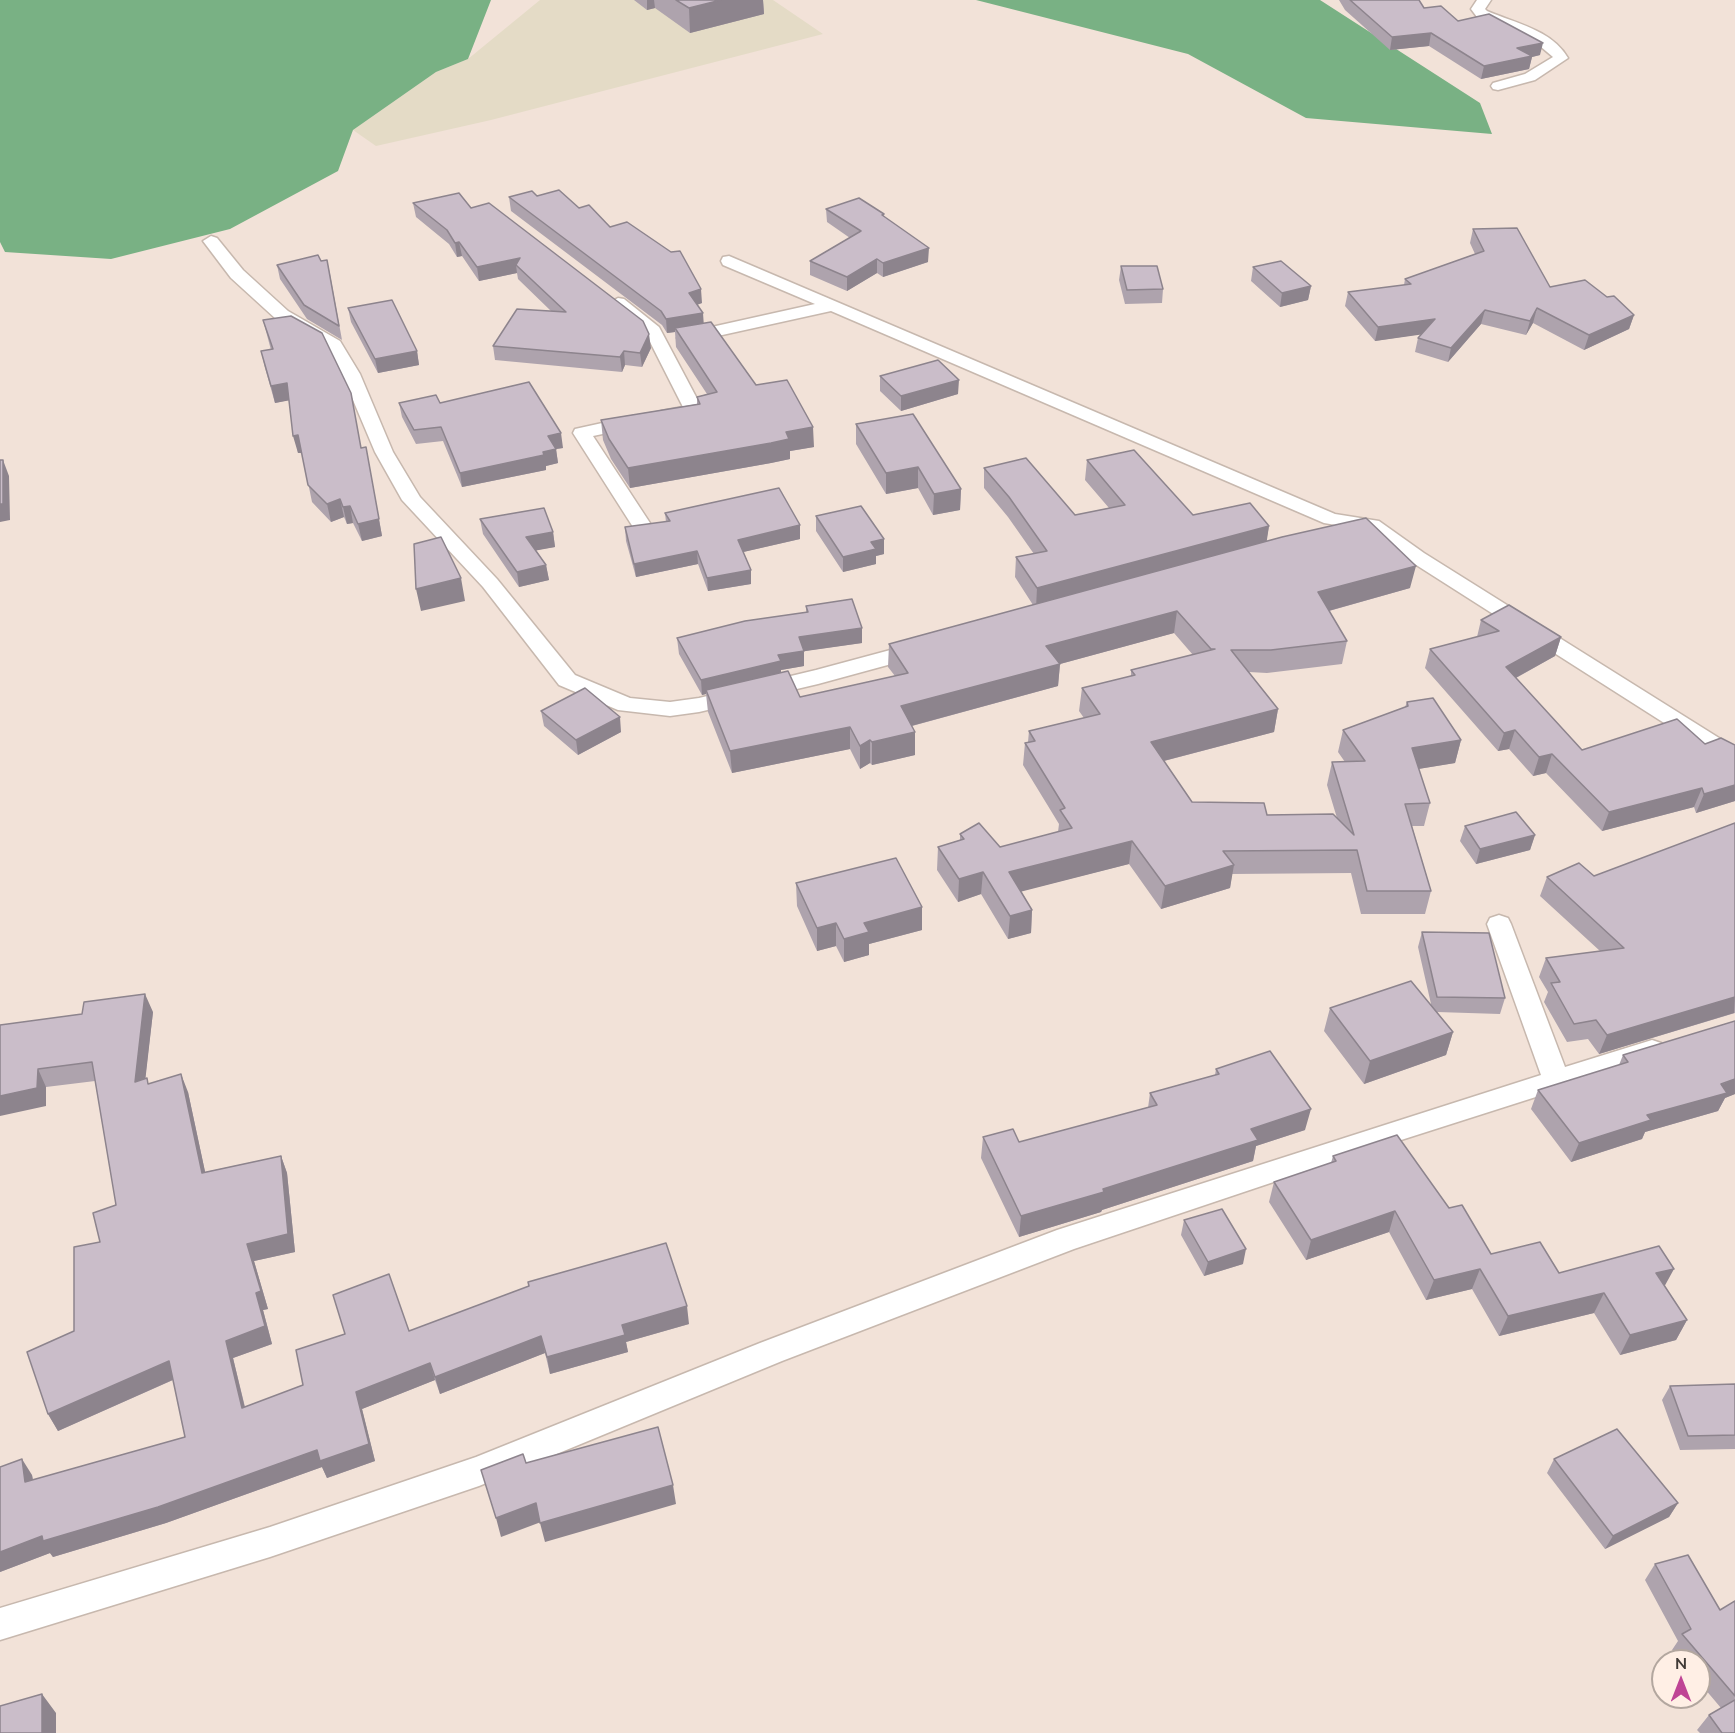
<!DOCTYPE html>
<html>
<head>
<meta charset="utf-8">
<style>
	body { margin:0 }
	#map { position:relative; width:1735px; height:1733px; overflow:hidden; background:#f2e2d8; font-family:Mulish,sans-serif }
	canvas { display:block }
	.north { position:absolute; left:1651px; top:1649px; width:60px; height:60px; box-sizing:border-box; background:#ffefe5; border:2px solid #b3a79f; border-radius:50%; rotate:0deg; font-size:16px; font-weight:700; line-height:24px; text-align:center; color:#403a36 }
	.north::after { content:''; display:block; margin:auto; width:21px; height:27px; background:#bf4495; clip-path:polygon(50% 0,100% 100%,50% 72%,0 100%) }
</style>
</head>
<body>
<div id="map">
<canvas width="1735" height="1733"></canvas>
<div class="north">N</div>
</div>
<script>
const context = document.querySelector('canvas').getContext('2d');
context.lineJoin = 'round';
function paint(path, color) {
  context.fillStyle = color;
  context.fill(path, 'evenodd');
}
function trace(path, color, width, dash) {
  context.strokeStyle = color;
  context.lineWidth = width;
  context.lineCap = dash ? 'butt' : 'round';
  context.setLineDash(dash || []);
  context.stroke(path);
}
paint(new Path2D(`
	M540,0H773L823,34L491,120L376,146L353,130L436,72L468,59Z`), '#e4dbc6');
paint(new Path2D(`
	M0,0H491L468,59L436,72L353,130L338,171L230,229L111,259L5,252L0,242Z
	M976,0H1320L1480,103L1492,134L1306,118L1188,54Z`), '#79b184');
const minor = new Path2D(`
	M1477,0H1491L1485,9L1487,11C1515,23 1552,30 1568,58L1535,80L1498,90L1493,89L1491,86L1493,83L1525,74L1553,57L1534,41L1477,17L1471,9Z
	M211,236L217,238L243,270L288,311L340,341L360,374L393,452L420,497L497,579L575,675L630,698L670,702L699,698L816,670L920,642L928,644L931,649L928,654L818,684L699,712L670,716L618,710L559,685L483,587L402,500L375,452L342,374L327,348L276,319L231,278L203,241Z
	M729,256L1335,514L1379,521L1424,553L1735,748V766L1727,763L1410,561L1366,530L1324,523L831,311L686,343L680,342L677,338L680,334L815,304L723,265L721,261L723,257Z
	M618,298L624,299L659,327L703,410L700,414L668,421L661,419L659,415L661,411L683,407L646,334L609,303Z
	M634,416L641,418L643,422L641,426L593,436L650,523L647,527H633L573,433L575,429Z
	M1499,915L1508,918L1511,924L1565,1067L1652,1040L1661,1043L1665,1050L1661,1057L1351,1156L1074,1249L782,1361L479,1486L270,1557L0,1640V1608L270,1527L476,1457L760,1343L1057,1230L1541,1075L1487,924L1490,918Z`);
trace(minor, '#c7b8ae', 3);
paint(minor, '#fff');
paint(new Path2D(`
	M634,0H763L764,14L690,33L655,8L647,10Z
	M1339,0H1419L1424,8L1458,21L1540,55L1532,57L1529,69L1481,79L1429,46L1390,50L1345,10Z
	M537,196L579,208L610,227L702,303L697,305L703,323L756,385L814,447L790,451V459L771,463L630,488L611,459L603,440L601,420L697,404V397L707,394L676,347L675,332L667,333L662,325L511,211L509,197Z
	M413,203L471,208L651,348L642,367L625,365L622,372L495,360L493,346L552,312L518,279L517,273L479,281L462,256L457,257L449,244L416,217Z
	M826,209L884,214V216L928,262L883,277L877,273L847,291L810,275V261L850,238L827,222Z
	M1473,229L1550,287L1607,297L1634,315L1629,329L1584,350L1533,323L1526,335L1481,324L1448,362L1415,352L1418,338L1421,334L1375,341L1345,306L1348,292L1404,285L1405,279L1475,254L1470,243Z
	M327,260L330,274L342,340L307,319L280,279L277,265L321,261Z
	M1121,266L1163,289L1162,303L1125,304L1119,280Z
	M1253,267L1311,286L1308,300L1280,307L1251,281Z
	M348,308L417,351L419,365L378,373L351,322Z
	M263,320L351,393L361,448L366,447L382,536L362,541L353,523L347,524L344,517L331,522L312,502L302,453H298L289,400L275,403L265,368L261,351L271,350Z
	M880,376L958,394L901,411L880,391Z
	M399,403H440L563,448L556,449L558,463L546,466V470L462,487L443,441L416,444L402,417Z
	M856,424L961,489L960,510L933,515L918,488L886,494L856,444Z
	M1087,460L1193,515L1269,526L1266,542L1410,588L1329,611L1347,641L1342,664L1267,673L1249,672L1278,709L1274,732L1164,761L1192,802L1267,815L1337,818L1327,785L1332,762H1345L1338,752L1343,730L1405,707L1407,702L1461,740L1455,763L1418,769L1430,803L1424,826H1412L1431,891L1425,914H1361L1351,873L1232,874L1230,888L1161,909L1129,864L1021,891L1032,910L1031,933L1008,939L981,894L958,902L937,870L938,847L960,840V834L1000,847L1058,832L1059,824L1023,765L1025,743L1028,742L1029,731L1084,718L1079,711L1082,688L1131,676V670L1193,655L1174,633L1060,664L1058,686L912,726L915,755L872,765L870,763L860,769L850,749L732,773L708,712L706,694L702,695L679,654L677,638L806,612V606L862,643L804,651V666L781,670V672L800,697L895,676L888,667L889,644L1033,605L1015,577L1016,557L1034,554L1008,517L984,488V468L1075,515L1109,508L1085,480Z
	M665,513L800,525V539L743,552L751,570V584L708,591L698,564L636,577L626,541L625,527L666,522Z
	M816,516L884,539V554L876,556V564L843,572L816,531Z
	M480,519L553,532L555,547L536,550L546,565L549,580L519,587L483,534Z
	M1481,620L1561,637L1555,656L1516,678L1582,750L1705,744L1735,745V801L1696,813L1694,807L1602,831L1546,773L1533,776L1509,749L1498,751L1425,668L1430,649L1477,637Z
	M541,711L621,732L578,755L544,726Z
	M1735,823V1013L1599,1054L1588,1039L1567,1042L1544,1002L1548,992L1539,977L1546,958L1600,951L1540,896L1547,877L1594,876Z
	M1465,826L1535,835L1530,850L1476,864L1460,841Z
	M796,883L922,907V930L869,944V955L844,962L836,946L817,951L797,906Z
	M1422,932L1505,998L1500,1014L1437,1012L1453,1032L1446,1055L1364,1084L1324,1031L1330,1008L1431,1004L1418,947Z
	M153,1012L145,1079L149,1084L188,1092L205,1172L281,1156L287,1173L295,1252L254,1261L268,1309L263,1310L272,1344L233,1358L245,1407L303,1385L409,1331L689,1324L626,1342L628,1352L550,1374L545,1353L440,1394L435,1380L362,1409L375,1461L327,1478L322,1467L166,1523L53,1557L50,1553L0,1572V1467L32,1475L33,1480L185,1437L173,1380L58,1431L48,1414L74,1331L100,1242L116,1205L95,1081L46,1087V1106L0,1025Z
	M1735,1021V1094L1725,1098L1718,1111L1645,1132L1642,1139L1571,1162L1531,1109L1538,1090L1619,1065L1623,1055Z
	M1216,1069L1305,1130L1256,1146L1253,1161L1102,1210L1101,1212L1019,1237L981,1158L983,1137L1019,1142L1148,1108L1150,1093L1215,1075Z
	M1333,1156L1449,1208L1491,1254L1559,1273L1665,1286L1687,1320L1676,1340L1620,1355L1594,1313L1499,1336L1472,1289L1426,1300L1389,1232L1306,1260L1269,1202L1274,1182L1331,1163Z
	M1184,1220L1243,1264L1204,1276L1181,1235Z
	M1735,1384V1449L1680,1450L1662,1400L1670,1386Z
	M1554,1459L1678,1503L1669,1517L1605,1549L1547,1473Z
	M1655,1564L1720,1610L1735,1601V1733H1700L1697,1730L1709,1715L1721,1708L1699,1682V1661H1681L1672,1650L1678,1641L1645,1580Z`), '#aea3ad');
paint(new Path2D(`
	M647,0H654L655,8L647,10Z
	M721,0H763L764,14L690,33L689,8Z
	M1431,33L1429,46L1390,50L1392,37Z
	M1543,43L1540,55L1532,57L1529,69L1481,79L1484,66L1517,48Z
	M459,242L462,256L457,257L455,243Z
	M929,248L928,262L883,277V263Z
	M520,258L516,265L517,273L479,281L477,267Z
	M877,259V273L847,291V277Z
	M1311,286L1308,300L1280,307L1282,293Z
	M701,289L702,303L690,307L689,293Z
	M1537,308L1533,323L1526,335L1530,321Z
	M1485,310L1481,324L1448,362L1451,348Z
	M703,313L704,327L675,328V332L667,333L666,319Z
	M1634,315L1629,329L1584,350L1589,335Z
	M1435,319L1432,333L1375,341L1378,327Z
	M649,334L651,348L642,367L640,353Z
	M417,351L419,365L378,373L375,359Z
	M624,351L625,365L622,372L620,357Z
	M959,380L958,394L901,411V396Z
	M287,383L291,400L275,403L271,386Z
	M813,427L814,447L790,451V459L771,463L630,488L628,468L786,432Z
	M561,433L563,448L556,449L558,463L546,466V470L462,487L460,473L543,452L548,436Z
	M298,435L303,453H298L293,436Z
	M366,447L382,536L362,541L358,524Z
	M3,460L9,476L10,520L0,522V504Z
	M918,467V488L886,494V473Z
	M961,489L960,510L933,515L934,494Z
	M340,499L344,517L331,522L327,504Z
	M350,506L353,523L347,524L343,507Z
	M800,525V539L739,553L738,540Z
	M1269,526L1266,546L1036,608L1037,588Z
	M553,532L555,547L528,552L526,537Z
	M884,539V554L876,556V564L843,572V557L871,542Z
	M697,551L698,564L636,577L634,564Z
	M546,565L549,580L519,587L517,572Z
	M1416,566L1410,588L1314,615L1318,592Z
	M751,570V584L708,591L707,578Z
	M461,578L465,601L421,611L416,589Z
	M1177,611L1174,633L1060,664L1058,686L900,729L901,706L1046,646Z
	M862,628V643L799,652V637Z
	M1561,637L1555,656L1501,686L1506,667Z
	M804,651V666L781,670V676L706,690V694L702,695L701,680L778,655Z
	M1278,709L1274,732L1148,765L1151,742Z
	M620,717L621,732L578,755L576,740Z
	M850,727V749L732,773L730,751Z
	M1515,730L1509,749L1498,751L1504,733Z
	M915,732V755L872,765V742Z
	M870,740V763L860,769V746Z
	M1461,740L1455,763L1406,771L1412,748Z
	M1552,754L1546,773L1533,776L1539,757Z
	M1735,785V801L1696,813L1704,794Z
	M1702,788L1694,807L1602,831L1609,812Z
	M1535,835L1530,850L1476,864L1480,849Z
	M1132,841L1129,864L1008,895L1009,872Z
	M1234,865L1230,888L1161,909L1165,886Z
	M983,872L981,894L958,902L959,879Z
	M922,907V930L869,944V955L844,962V939L864,923Z
	M1032,910L1031,933L1008,939L1010,916Z
	M836,923V946L817,951V928Z
	M145,994L153,1012L143,1100L135,1082Z
	M1735,997L1734,1013L1599,1054L1607,1035Z
	M1453,1032L1446,1055L1364,1084L1370,1061Z
	M38,1069L46,1087V1106L0,1116V1096Z
	M181,1074L188,1092L209,1190L202,1173Z
	M1735,1079V1094L1725,1098L1718,1111L1645,1132L1642,1139L1571,1162L1579,1143Z
	M1311,1109L1305,1130L1256,1146L1253,1161L1102,1210L1101,1212L1019,1237L1021,1216L1103,1189L1251,1129Z
	M281,1156L287,1173L295,1252L254,1261L268,1309L263,1310L272,1344L233,1358L249,1425L242,1408L226,1341L247,1244Z
	M1395,1211L1389,1232L1306,1260L1311,1240Z
	M1246,1249L1243,1264L1204,1276L1208,1262Z
	M1480,1269L1472,1289L1426,1300L1434,1280Z
	M1674,1269L1663,1289L1656,1273Z
	M1604,1293L1594,1313L1499,1336L1508,1316Z
	M687,1306L689,1324L626,1342L628,1352L550,1374L547,1357L622,1325Z
	M1687,1320L1676,1340L1620,1355L1630,1335Z
	M541,1336L545,1353L440,1394L435,1377Z
	M169,1361L177,1378L58,1431L48,1414Z
	M430,1363L435,1380L362,1409L375,1461L327,1478L322,1467L166,1523L53,1557L50,1553L0,1572V1552L356,1392Z
	M22,1459L32,1475L36,1499L25,1482Z
	M673,1485L676,1504L545,1542L540,1523Z
	M536,1503L541,1522L501,1537L496,1518Z
	M1678,1503L1669,1517L1605,1549L1613,1536Z
	M42,1694L56,1713V1733H42Z`), '#8d848d');
const building = new Path2D(`
	M676,0H721L689,8Z
	M1350,0H1419L1424,8L1441,6L1458,21L1489,14L1543,43L1517,48L1532,56L1484,66L1431,33L1392,37Z
	M559,190L579,208L589,205L610,227L627,222L671,252L680,251L701,289L689,293L703,313L666,319L661,311L509,197L532,191L537,196Z
	M459,193L471,208L489,203L643,321L649,334L640,353L624,351L620,357L493,346L517,309L566,312L516,265L520,258L477,267L459,242L455,243L447,230L413,203Z
	M859,198L884,214L882,215L929,248L883,263L877,259L847,277L810,261L861,231L826,209Z
	M1517,228L1550,287L1585,280L1607,297L1614,296L1634,315L1589,335L1537,308L1530,321L1485,310L1451,348L1418,338L1435,319L1378,327L1348,292L1411,284L1405,279L1484,251L1473,229Z
	M318,255L321,261L327,260L339,326L304,305L277,265Z
	M1281,261L1311,286L1282,293L1253,267Z
	M1121,266H1157L1163,289L1127,290Z
	M392,300L417,351L375,359L348,308Z
	M291,316L322,333L351,393L361,448L366,447L379,519L358,524L350,506L343,507L340,499L327,504L308,485L298,435L293,436L287,383L271,386L261,351L273,349L263,320Z
	M711,322L756,385L787,380L813,427L786,432L789,439L771,443L628,468L609,439L601,420L700,404L697,397L717,392L675,328Z
	M938,360L959,380L901,396L880,376Z
	M529,382L561,433L548,436L556,449L543,452L544,455L460,473L441,427L414,430L399,403L436,395L440,403Z
	M913,414L961,489L934,494L918,467L886,473L856,424Z
	M1134,450L1193,515L1250,503L1269,526L1037,588L1016,557L1047,551L1009,497L984,468L1026,458L1075,515L1125,505L1087,460Z
	M0,460H3V504H0Z
	M779,488L800,525L738,540L751,570L707,578L697,551L634,564L625,527L670,521L665,513Z
	M861,506L884,539L871,542L876,549L843,557L816,516Z
	M544,508L553,532L526,537L546,565L517,572L480,519Z
	M1366,518L1416,566L1318,592L1347,641L1271,650H1231L1278,709L1151,742L1192,802L1264,803L1267,815L1333,814L1354,835L1332,762L1365,761L1343,730L1408,706L1407,702L1433,698L1461,740L1412,748L1430,803L1405,804L1431,891H1367L1357,850L1223,851L1234,865L1165,886L1132,841L1009,872L1032,910L1010,916L983,872L959,879L938,847L964,839L960,834L979,823L1000,847L1072,828L1060,810L1065,808L1025,743L1035,741L1029,731L1100,714L1082,688L1135,675L1131,670L1215,649H1211L1177,611L1046,646L1060,664L901,706L915,732L872,742L870,740L860,746L850,727L730,751L706,690L788,671L800,697L908,673L889,644L1282,537Z
	M441,537L461,578L416,589L414,544Z
	M852,599L862,628L799,637L804,651L778,655L781,661L701,680L677,638L745,621L808,612L806,606Z
	M1509,605L1561,637L1506,667L1582,750L1677,719L1705,744L1721,738L1735,745V785L1704,794L1702,788L1609,812L1552,754L1539,757L1515,730L1504,733L1430,649L1499,631L1481,620Z
	M585,688L620,717L576,740L541,711Z
	M1516,812L1535,835L1480,849L1465,826Z
	M1735,823V997L1607,1035L1596,1020L1574,1024L1551,983L1560,982L1546,958L1624,948L1547,877L1579,863L1594,876Z
	M896,858L922,907L864,923L869,932L844,939L836,923L817,928L796,883Z
	M1422,932L1489,933L1505,998L1437,997Z
	M1411,981L1453,1032L1370,1061L1330,1008Z
	M145,994L135,1082L147,1078L148,1084L181,1074L202,1173L281,1156L288,1234L247,1244L261,1291L256,1293L265,1326L226,1341L242,1408L303,1385L296,1350L345,1334L333,1295L389,1274L409,1331L529,1286L528,1282L666,1243L687,1306L622,1325L625,1335L547,1357L541,1336L435,1377L430,1363L356,1392L369,1444L320,1461L317,1450L158,1507L43,1541L42,1536L0,1552V1467L22,1459L25,1482L185,1437L169,1361L48,1414L27,1352L74,1331V1247L100,1242L93,1213L116,1205L92,1062L38,1069L37,1088L0,1096V1025L82,1014L84,1002Z
	M1735,1021V1079L1721,1084L1727,1093L1647,1115L1651,1120L1579,1143L1538,1090L1628,1062L1623,1055Z
	M1270,1051L1311,1109L1251,1129L1258,1140L1103,1189L1104,1192L1021,1216L983,1137L1013,1129L1019,1142L1157,1105L1150,1093L1219,1074L1216,1069Z
	M1397,1135L1449,1208L1462,1205L1491,1254L1540,1242L1559,1273L1659,1246L1674,1269L1656,1273L1687,1320L1630,1335L1604,1293L1508,1316L1480,1269L1434,1280L1395,1211L1311,1240L1274,1182L1336,1161L1333,1156Z
	M1222,1209L1246,1249L1208,1262L1184,1220Z
	M1735,1384V1435L1688,1436L1670,1386Z
	M658,1427L673,1485L540,1523L536,1503L496,1518L481,1470L523,1454L526,1463Z
	M1617,1429L1678,1503L1613,1536L1554,1459Z
	M1688,1555L1720,1610L1735,1601V1696L1682,1634L1691,1629L1655,1564Z
	M42,1694V1733H0V1706Z
	M1735,1700V1733H1722L1709,1715Z`);
paint(building, '#cabdc9');
trace(building, '#8d848d', 1.5);
</script>
</body>
</html>
